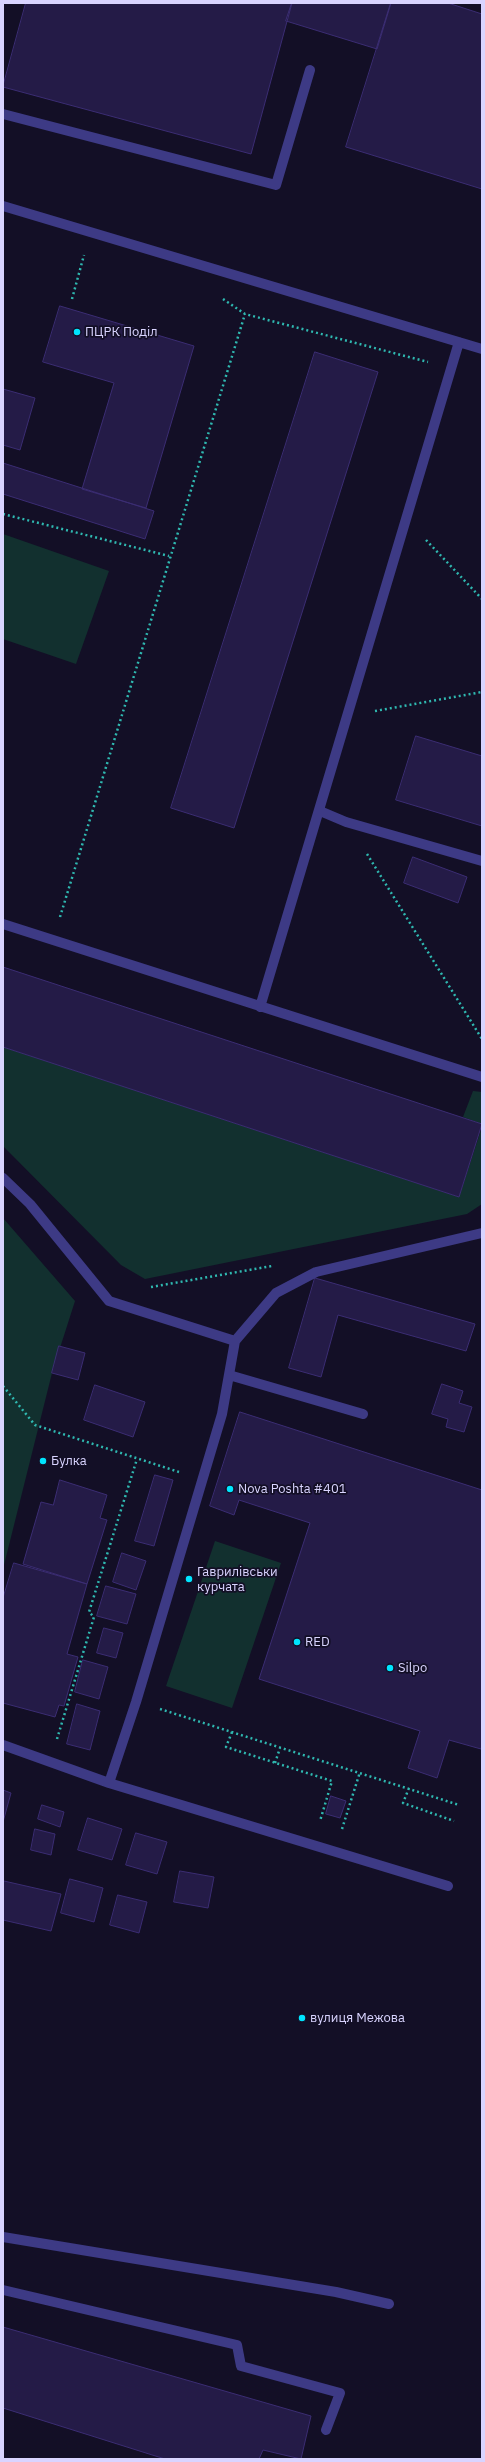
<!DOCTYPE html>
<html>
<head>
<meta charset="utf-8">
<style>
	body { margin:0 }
	#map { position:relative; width:485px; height:2462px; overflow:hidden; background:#130f26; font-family:"IBM Plex Sans",sans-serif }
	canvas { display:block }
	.frame { position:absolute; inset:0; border:4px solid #d9d4ff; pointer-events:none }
</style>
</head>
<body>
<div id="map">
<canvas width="485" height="2462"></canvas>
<div class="frame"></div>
</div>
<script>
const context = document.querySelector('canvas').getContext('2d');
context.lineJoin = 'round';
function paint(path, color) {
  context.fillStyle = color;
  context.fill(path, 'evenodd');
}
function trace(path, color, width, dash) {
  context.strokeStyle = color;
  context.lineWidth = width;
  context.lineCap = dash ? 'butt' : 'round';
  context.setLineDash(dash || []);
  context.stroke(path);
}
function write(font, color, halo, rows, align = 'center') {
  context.font = font + ' "IBM Plex Sans",sans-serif';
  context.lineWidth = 3.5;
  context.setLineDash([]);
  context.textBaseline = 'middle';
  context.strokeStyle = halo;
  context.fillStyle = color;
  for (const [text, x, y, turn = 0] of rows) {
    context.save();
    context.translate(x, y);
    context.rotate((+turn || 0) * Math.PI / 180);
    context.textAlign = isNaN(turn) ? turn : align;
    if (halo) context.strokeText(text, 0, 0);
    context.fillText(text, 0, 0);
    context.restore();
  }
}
paint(new Path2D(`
	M3,534L109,571L76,664L3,639Z
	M3,1047L459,1197L482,1127V1204L467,1214L145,1279L121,1265L3,1146Z
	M473,1091L482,1092V1124L463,1117Z
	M3,1218L75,1301L52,1373L3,1569Z
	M215,1541L281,1563L232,1708L166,1686Z`), '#12302f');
const building = new Path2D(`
	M26,3H292L251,154L3,87Z
	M292,3H391L377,49L286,21Z
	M391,3H448L482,14V189L346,147Z
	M60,306L194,346L146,508L82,489L114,383L43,362Z
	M315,352L378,372L234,828L171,808Z
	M3,389L35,398L20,450L3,445Z
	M3,463L154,511L145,539L3,494Z
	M416,736L482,756V826L396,800Z
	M413,857L467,877L458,903L404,883Z
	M3,967L482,1124L459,1197L3,1047Z
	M315,1278L475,1324L466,1351L338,1315L321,1377L289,1368Z
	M59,1346L85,1353L78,1380L52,1373Z
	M442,1384L463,1391L459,1403L472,1407L464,1432L446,1427L448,1419L432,1414Z
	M95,1385L145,1402L133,1437L84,1420Z
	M240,1412L482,1490V1745L481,1749L449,1740L437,1778L408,1768L420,1731L259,1679L310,1523L239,1500L234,1515L210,1506Z
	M155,1475L173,1480L154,1546L135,1541Z
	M60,1480L107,1495L100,1518L107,1520L87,1584L23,1564L41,1502L53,1505Z
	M122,1553L146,1561L136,1590L113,1582Z
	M14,1563L87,1584L67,1654L78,1657L64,1706L59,1705L55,1717L3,1703V1598Z
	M106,1586L136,1594L127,1624L97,1616Z
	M104,1628L123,1633L116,1658L97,1653Z
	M83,1660L108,1667L99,1699L75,1692Z
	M77,1704L100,1711L90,1750L67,1744Z
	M3,1790L11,1793L3,1822Z
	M331,1796L346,1801L340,1818L326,1814Z
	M42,1805L64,1812L60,1827L38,1819Z
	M88,1818L122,1829L112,1860L78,1850Z
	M35,1829L55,1834L51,1855L31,1850Z
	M136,1833L167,1842L157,1874L126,1865Z
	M180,1871L214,1877L208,1908L174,1902Z
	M70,1879L103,1888L94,1922L61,1913Z
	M4,1881L61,1894L51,1931L3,1920Z
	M118,1895L147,1902L139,1933L110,1925Z
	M3,2327L311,2416L301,2459L263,2450L259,2459H165L3,2408Z`);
paint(building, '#241b47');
trace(building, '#3b2d73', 1);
trace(new Path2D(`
	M72,299L84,255
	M223,299L245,314L428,362
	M3,514L169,556
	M426,540L482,599
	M375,711L482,692
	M367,854L482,1039
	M60,917L245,314
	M151,1287L272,1266
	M3,1386L35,1425L179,1472
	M160,1709L459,1805
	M232,1732L226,1747L332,1781L320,1821
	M57,1739L94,1617L89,1612L137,1459
	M275,1763L280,1748
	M409,1788L403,1803L454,1821
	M342,1829L360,1772`), '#2fb8b0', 2.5, [2, 3]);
trace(new Path2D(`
	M3,114L276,185L310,70
	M3,206L482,349
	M320,811L346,822L482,861
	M3,924L482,1077
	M260,1007L459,342
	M3,1178L30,1204L109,1301L235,1341
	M229,1375L363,1414
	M3,1745L109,1783L448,1886
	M109,1783L136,1702L222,1414L235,1341L276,1293L316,1272L482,1233
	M3,2237L336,2292L389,2304
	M3,2290L237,2345L241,2366L340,2393L326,2430`), '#3d3a85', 10);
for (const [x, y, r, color] of [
	[77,332,4,"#00e5ff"],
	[43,1461,4,"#00e5ff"],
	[230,1489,4,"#00e5ff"],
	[189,1579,4,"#00e5ff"],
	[297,1642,4,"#00e5ff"],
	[390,1668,4,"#00e5ff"],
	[302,2018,4,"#00e5ff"]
]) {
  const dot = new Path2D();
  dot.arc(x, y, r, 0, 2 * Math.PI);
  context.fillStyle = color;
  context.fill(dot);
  trace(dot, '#130f26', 1.5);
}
write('13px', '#d9d4ff', '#130f26', [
	["ПЦРК Поділ",85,332],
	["Булка",51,1461],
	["Nova Poshta #401",238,1489],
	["Гаврилівськи",197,1572],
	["курчата",197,1587],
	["RED",305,1642],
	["Silpo",398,1668],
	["вулиця Межова",310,2018]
], 'left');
</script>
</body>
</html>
